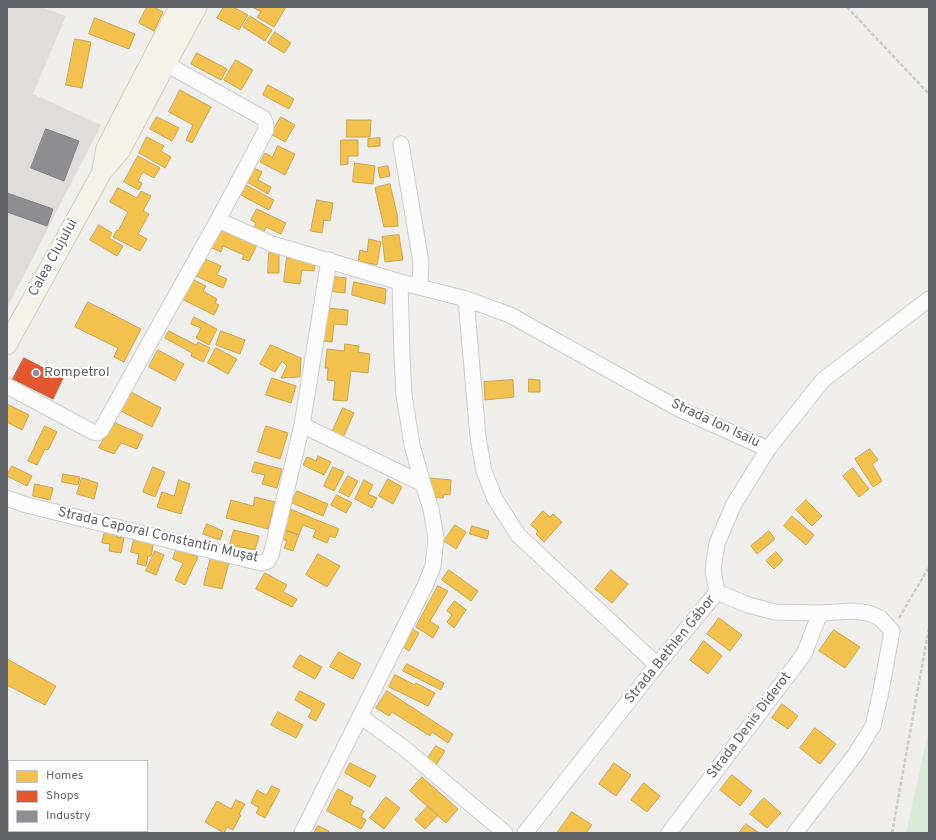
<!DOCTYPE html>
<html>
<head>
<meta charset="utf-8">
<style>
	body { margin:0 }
	#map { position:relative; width:936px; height:840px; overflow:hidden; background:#efeeea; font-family:Overpass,sans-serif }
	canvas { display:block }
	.frame { position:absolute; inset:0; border:8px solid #5f6368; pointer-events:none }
	.legend { position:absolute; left:8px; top:760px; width:140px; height:72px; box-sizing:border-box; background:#fff; border:1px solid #bfc1c3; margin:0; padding:5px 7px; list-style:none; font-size:12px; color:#5f6368 }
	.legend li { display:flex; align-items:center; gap:8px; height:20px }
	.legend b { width:20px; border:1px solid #bfc1c3 }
</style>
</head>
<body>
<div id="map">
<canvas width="936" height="840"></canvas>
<div class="frame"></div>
<ul class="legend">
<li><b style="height:11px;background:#f2c14e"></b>Homes</li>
<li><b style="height:11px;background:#e4572e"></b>Shops</li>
<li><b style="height:11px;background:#8d8d92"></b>Industry</li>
</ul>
</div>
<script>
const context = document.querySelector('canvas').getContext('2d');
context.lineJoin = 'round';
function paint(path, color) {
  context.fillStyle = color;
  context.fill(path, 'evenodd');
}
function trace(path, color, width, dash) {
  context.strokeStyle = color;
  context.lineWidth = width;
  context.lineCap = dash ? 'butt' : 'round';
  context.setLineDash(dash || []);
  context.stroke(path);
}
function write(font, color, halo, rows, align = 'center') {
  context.font = font + ' Overpass,sans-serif';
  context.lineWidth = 4;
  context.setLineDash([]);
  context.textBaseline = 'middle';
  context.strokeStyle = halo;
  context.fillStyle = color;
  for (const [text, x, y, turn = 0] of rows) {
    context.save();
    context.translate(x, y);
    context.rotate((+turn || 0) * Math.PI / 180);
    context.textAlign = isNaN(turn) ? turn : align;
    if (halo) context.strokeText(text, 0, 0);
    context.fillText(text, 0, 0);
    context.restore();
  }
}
paint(new Path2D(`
	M7,7H41L66,16L33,94L101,125L7,308Z`), '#dfddda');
paint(new Path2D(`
	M929,729V833H906Z`), '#d8ebd6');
const homes = new Path2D(`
	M147,7H153L163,12L154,31L139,23Z
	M224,7H233L248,15L239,30L217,18Z
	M252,7H286L274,27L257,17L261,12Z
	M250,16L272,30L265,41L243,27Z
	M95,18L135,34L129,49L89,34Z
	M275,32L291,43L284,53L268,43Z
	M75,39L91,42L82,88L66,85Z
	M197,53L227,69L221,80L191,64Z
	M236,60L253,70L241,90L224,80Z
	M268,85L294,99L289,109L263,95Z
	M180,90L211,107L192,143L186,140L193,125L169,112Z
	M157,117L179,128L172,141L150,129Z
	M281,117L295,125L285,142L271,134Z
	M347,120H371L370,137H347Z
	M147,137L164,146L161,151L171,157L165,168L139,153Z
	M380,138V146L368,147V139Z
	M341,140H358V156H348V164L341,165Z
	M278,146L295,154L285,175L260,162L265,153L272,157Z
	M138,156L160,168L154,178L143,172L138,181L142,183L139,190L124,182Z
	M355,163L375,166L373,184L353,182Z
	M388,166L390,176L380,178L378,168Z
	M254,168L262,172L258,180L271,187L268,194L247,182Z
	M244,184L274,200L269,210L239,194Z
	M390,184L397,214L398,226L384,227L375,188Z
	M118,188L137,198L141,191L151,196L143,211L149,214L138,234L147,239L140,251L113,237L117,230L118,231L128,212L110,202Z
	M317,200L333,203L330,221L324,220L322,233L311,231Z
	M257,209L286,223L281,234L266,227L262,236L252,232L256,223L251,220Z
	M99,225L112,233L109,238L123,246L117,256L90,240Z
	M220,229L257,245L249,261L242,259L244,255L223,246L221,252L212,248Z
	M399,235L403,260L385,262L382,237Z
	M369,239L381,242L377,265L358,261L360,250L367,252Z
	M269,253H279V273H268Z
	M287,257L315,260L314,271L302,270L300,284L284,282Z
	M203,258L221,266L217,275L227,279L223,288L196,276Z
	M328,276L346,278L345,293L326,291Z
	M192,279L206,286L203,291L217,299L215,303L219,305L214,315L182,299Z
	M354,282L386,289L385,304L352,295Z
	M88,302L141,329L124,362L114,357L118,348L75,327Z
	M326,308L348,310L347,325L334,324L332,342L322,341Z
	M194,317L217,329L209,345L196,338L201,328L191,324Z
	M169,331L196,345L198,342L210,348L203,362L191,356L192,353L165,338Z
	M221,331L245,340L240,354L216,345Z
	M345,344L359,346L358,352L370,354L368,373L351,371L347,401L333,400L335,381L327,380L328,368H325L327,349L344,351Z
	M271,345L301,358L300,377L281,378L287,366L282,361L275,372L260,364Z
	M216,348L237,359L228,374L208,363Z
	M158,350L184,364L175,381L149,367Z
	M272,378L296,386L291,403L266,395Z
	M529,379L540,380V392H529Z
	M513,380L514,397L485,400L484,382Z
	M131,392L161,408L152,427L121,411Z
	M7,404L29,415L22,430L7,422Z
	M343,408L354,413L342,440L331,435Z
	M113,422L143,435L137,449L121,443L114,454L99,448Z
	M45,426L57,432L48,450L45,449L37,465L28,461Z
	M266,426L288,433L280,459L258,452Z
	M870,449L878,460L872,464L882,481L873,487L855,459Z
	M318,456L331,462L324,475L303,465L307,457L316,461Z
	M255,462L282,469L277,488L262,484L265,475L252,472Z
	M12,466L32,476L27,486L7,476Z
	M153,467L165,472L155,497L143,492Z
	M333,467L344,472L334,491L324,486Z
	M853,468L869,489L859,497L843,476Z
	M63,474L80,477L78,485L62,482Z
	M348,476L358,481L349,497L339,492Z
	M82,478L98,483L94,499L77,494Z
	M429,478L451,480L450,495L444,494L443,498L433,497Z
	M388,479L402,487L393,504L379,496Z
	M179,480L190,484L181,514L157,507L162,492L174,496Z
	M364,480L373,485L368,494L377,498L372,508L355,499Z
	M35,484L53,488L50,500L33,496Z
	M297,491L328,504L323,516L292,503Z
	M337,495L352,503L346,513L331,505Z
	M255,497L275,502L268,529L226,518L231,500L253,506Z
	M806,500L822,516L812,526L796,510Z
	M290,509L339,529L335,538L330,536L327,543L313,537L316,530L303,525L299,535L282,529Z
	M543,511L550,517L553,514L562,522L544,542L536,534L538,531L531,525Z
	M792,516L814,535L806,545L784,526Z
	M207,524L223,531L220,540L203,534Z
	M455,525L466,532L456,549L444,541Z
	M472,526L489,531L487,539L470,534Z
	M282,529L299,535L293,551L284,548L287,541L279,538Z
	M234,530L259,536L255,550L230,545Z
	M105,531L118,533L117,537L124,538L121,553L109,551L110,544L102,543Z
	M769,531L775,539L757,554L751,546Z
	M135,536L154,541L151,556H148L146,566L137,564L139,554L131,552Z
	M177,548L198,557L185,585L175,580L183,563L173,559Z
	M155,551L164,555L156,575L146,571Z
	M776,552L783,560L774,569L766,561Z
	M318,554L340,566L327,587L306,575Z
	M211,557L229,562L222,589L204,585Z
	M449,570L478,591L471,601L442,580Z
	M611,570L628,584L612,603L595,589Z
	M265,573L287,585L283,592L297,599L292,607L256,589Z
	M438,586L448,591L430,621L439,627L433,638L416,627Z
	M455,601L466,610L454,628L447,622L452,615L447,611Z
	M719,618L742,635L730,651L707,634Z
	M412,629L419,633L409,651L402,646Z
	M834,630L860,647L845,668L819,651Z
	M704,641L722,656L708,674L690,660Z
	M339,652L361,664L353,679L330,667Z
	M300,655L322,667L315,679L293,667Z
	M7,659L56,686L45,705L7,685Z
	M407,664L444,683L441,690L403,671Z
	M395,675L415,685L416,683L435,693L428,706L389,687Z
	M300,691L325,704L316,721L308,717L312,710L295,700Z
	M387,691L453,734L448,743L432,732L430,736L392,712L389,716L376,708Z
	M782,704L798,716L788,729L772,718Z
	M278,712L303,725L296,738L271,725Z
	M815,728L836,744L820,764L800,748Z
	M436,746L445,751L435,767L426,761Z
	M350,763L376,776L370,787L345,773Z
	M614,763L631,775L616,796L599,784Z
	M732,775L752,791L740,806L720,790Z
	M422,777L458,809L446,823L410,791Z
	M644,783L660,796L647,812L631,800Z
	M272,786L280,790L265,818L256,813L259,808L251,803L257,790L266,795Z
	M338,789L353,797L350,804L364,811L361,817L366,820L361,829L327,811Z
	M386,797L400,808L384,829L370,818Z
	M764,798L781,813L767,828L750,814Z
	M236,800L245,804L239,814L241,815L233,830L227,827L224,833L205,822L217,801L231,809Z
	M428,806L438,815L425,829L415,820Z
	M572,812L592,825L586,833H557Z
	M746,824L759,833H739Z
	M318,826L329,831L328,833H314Z`);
paint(homes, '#f2c14e');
trace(homes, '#c6a556', 1);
const shops = new Path2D(`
	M24,358L63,378L53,399L13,379Z`);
paint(shops, '#e4572e');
trace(shops, '#bc5b3f', 1);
const industry = new Path2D(`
	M46,129L79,141L64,181L31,168Z
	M7,193L53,209L47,226L7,212Z`);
paint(industry, '#8d8d92');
trace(industry, '#7f8085', 1);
const minor = new Path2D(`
	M401,144L421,262L420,287
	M218,220L272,244L400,282L402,356L404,395L412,445L423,484L431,509L436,538L433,566L425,586L302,833
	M400,282L466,299L510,315L679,409L768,449
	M466,299L478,437L484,471L495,499L518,535L657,665
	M7,386L93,432L97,433L101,430L218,220L266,130V124L263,118L166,64
	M302,425L423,484
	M7,498L23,504L261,563L268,561L271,555L302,425L329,260
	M717,592L748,605L775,612L820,613L853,611L868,613L880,618L892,631L880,696L873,726L855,755L795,833
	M717,592L713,570L717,543L734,504L768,449L823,380L929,299
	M360,716L404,748L505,833
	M117,833L118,831
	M525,833L657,665L717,592
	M669,833L804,654L820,613`);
const major = new Path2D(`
	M102,170L106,148L179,7
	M7,345L102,172L120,151L166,64L197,7`);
trace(minor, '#cbcccc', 17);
trace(major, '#d7ceb8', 21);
trace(new Path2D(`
	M847,7L929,94
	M899,618L929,567
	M892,833L929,627`), '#cacfcc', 2.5, [4, 2]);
trace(minor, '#fdfcfc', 15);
trace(major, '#f4f2e9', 19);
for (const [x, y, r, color] of [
	[36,373,4,"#919496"]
]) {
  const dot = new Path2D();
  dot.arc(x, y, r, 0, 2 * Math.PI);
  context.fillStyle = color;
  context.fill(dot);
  trace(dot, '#fff', 1.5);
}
write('14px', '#5f6368', '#fff', [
	["Calea Clujului",54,258,-61],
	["Strada Ion Isaiu",715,424,25],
	["Strada Caporal Constantin Mușat",158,536,13],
	["Strada Bethlen Gábor",671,650,-51],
	["Strada Denis Diderot",750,726,-53]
]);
write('14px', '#5f6368', '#fff', [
	["Rompetrol",44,373]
], 'left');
</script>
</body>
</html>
